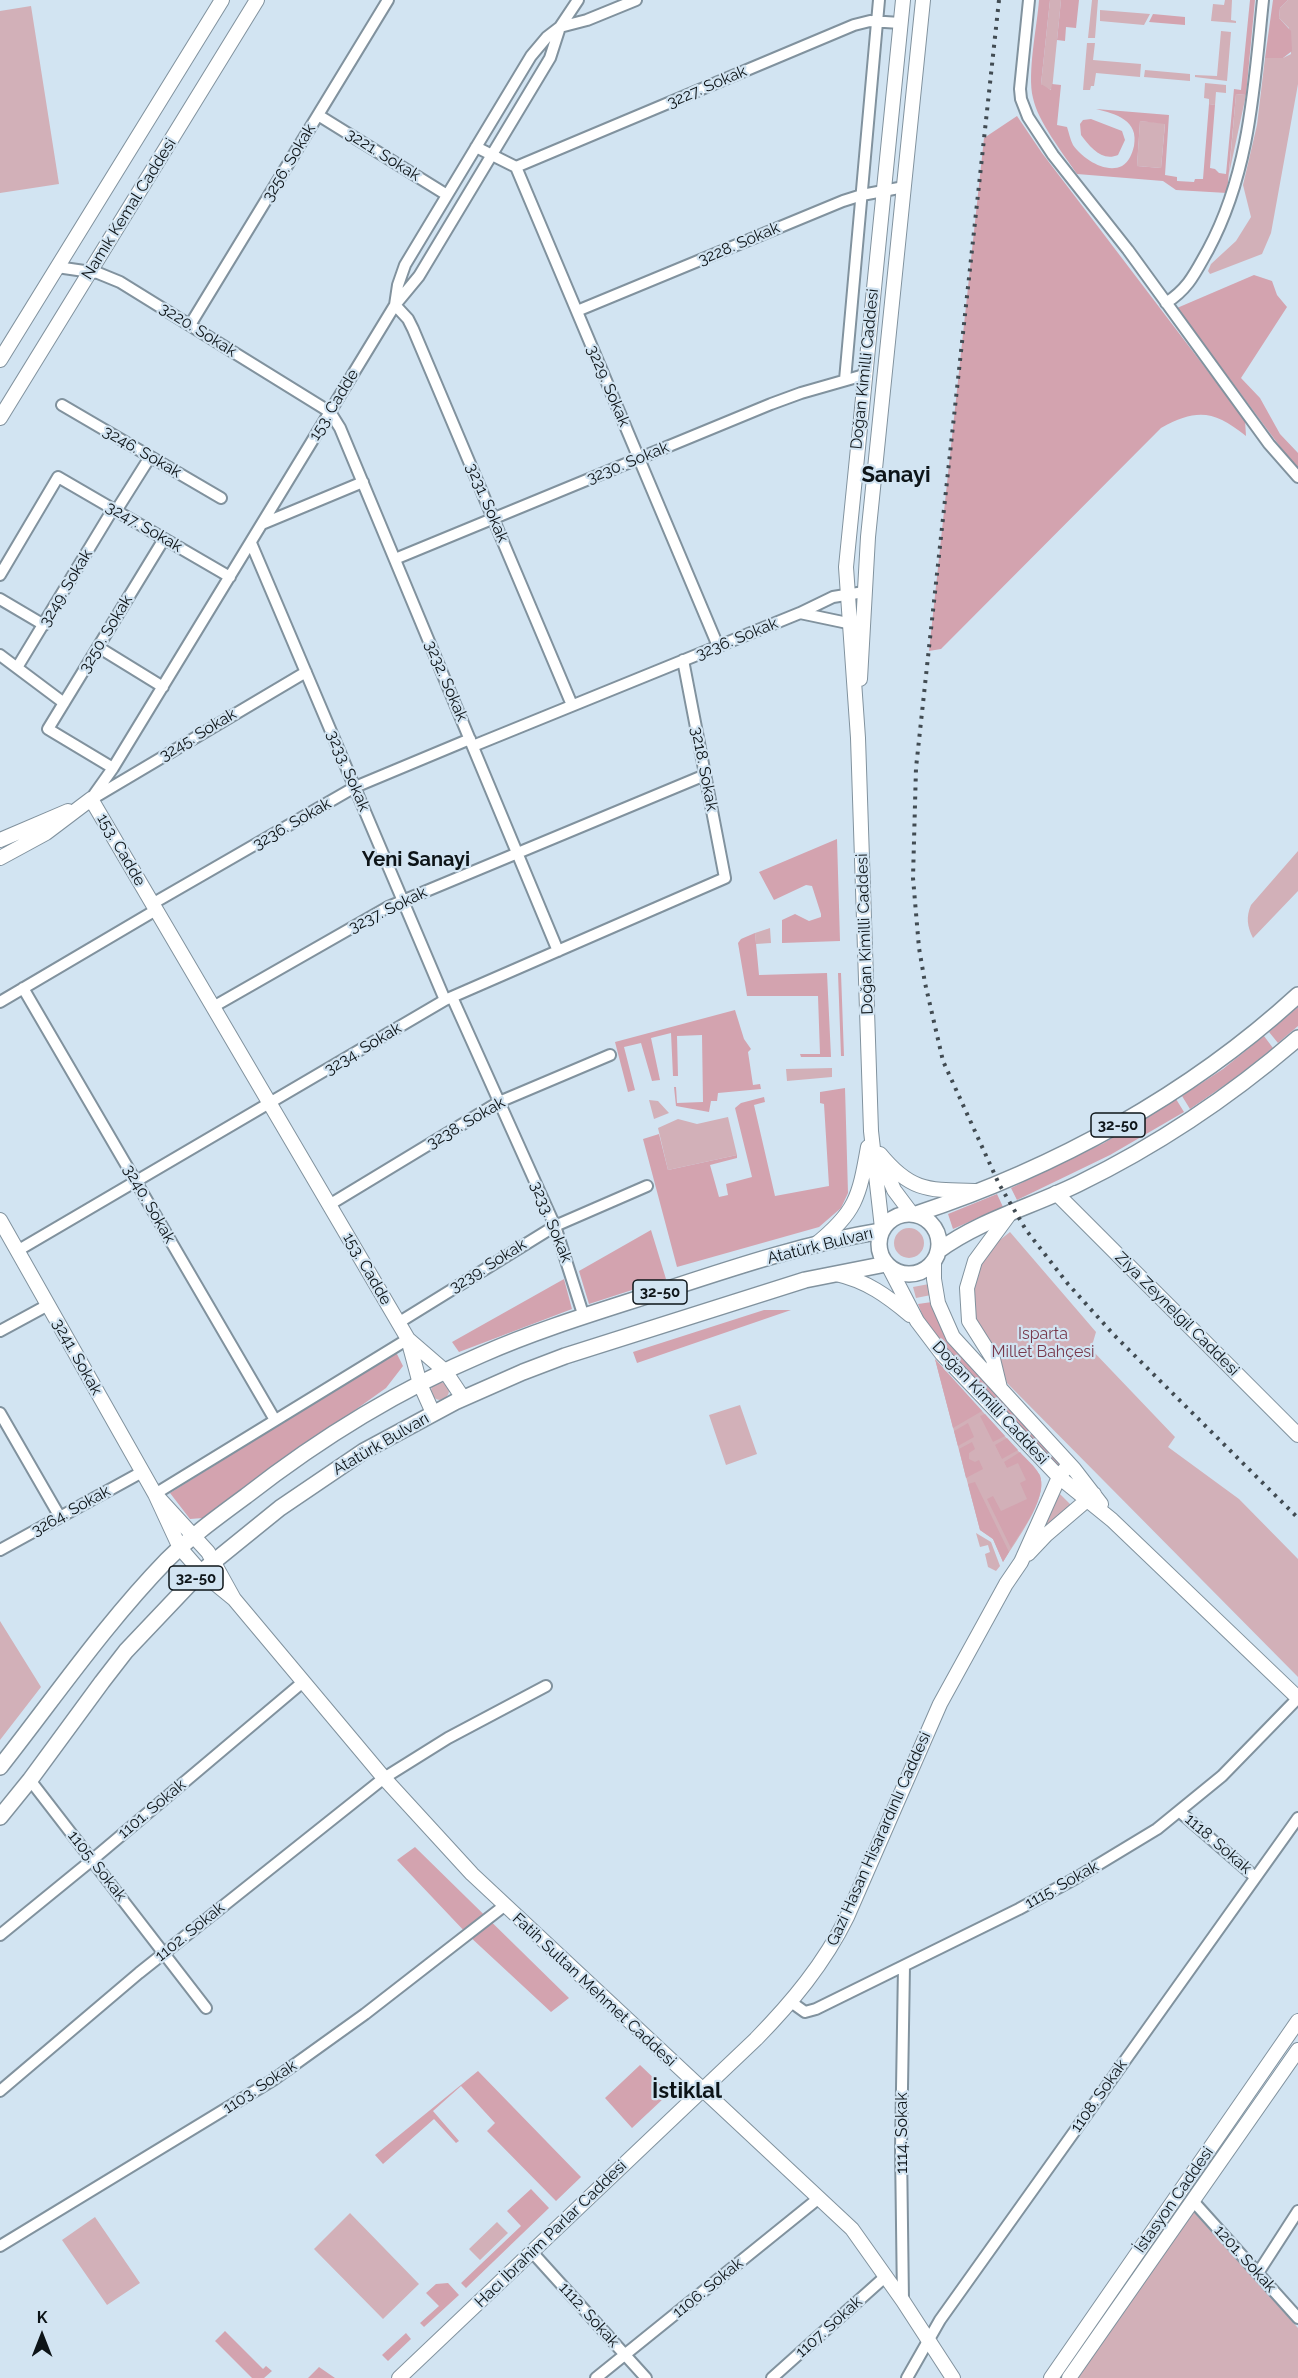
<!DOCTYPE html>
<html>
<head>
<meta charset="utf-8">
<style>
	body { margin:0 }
	#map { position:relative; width:1298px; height:2378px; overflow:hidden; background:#d2e4f2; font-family:Raleway,sans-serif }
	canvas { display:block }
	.north { position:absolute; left:12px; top:2306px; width:60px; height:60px; -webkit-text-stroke:4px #d2e4f2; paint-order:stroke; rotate:0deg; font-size:16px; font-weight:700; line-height:24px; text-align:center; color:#0d1418 }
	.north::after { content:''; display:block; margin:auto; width:21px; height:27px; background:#0d1418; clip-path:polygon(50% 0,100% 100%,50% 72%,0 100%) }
</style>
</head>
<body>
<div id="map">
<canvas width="1298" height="2378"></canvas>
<div class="north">K</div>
</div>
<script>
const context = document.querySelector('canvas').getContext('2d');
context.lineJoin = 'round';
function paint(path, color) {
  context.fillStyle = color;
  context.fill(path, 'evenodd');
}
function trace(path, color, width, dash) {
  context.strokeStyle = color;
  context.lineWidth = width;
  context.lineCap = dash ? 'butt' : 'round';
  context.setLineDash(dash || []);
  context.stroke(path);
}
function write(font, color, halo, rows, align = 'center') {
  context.font = font + ' Raleway,sans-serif';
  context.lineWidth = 4.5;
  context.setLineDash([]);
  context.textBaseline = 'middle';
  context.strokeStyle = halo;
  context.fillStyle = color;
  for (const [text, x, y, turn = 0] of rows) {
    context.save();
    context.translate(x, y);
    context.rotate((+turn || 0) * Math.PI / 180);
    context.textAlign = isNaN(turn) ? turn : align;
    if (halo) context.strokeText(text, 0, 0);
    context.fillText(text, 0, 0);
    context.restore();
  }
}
paint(new Path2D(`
	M1050,0H1061L1052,90L1043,87L1041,84Z
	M1092,0H1098L1095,38H1088Z
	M1225,0H1232L1231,20L1236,21V23L1211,21L1213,4L1224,5Z
	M1288,0H1298V84L1271,233L1262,254L1210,274L1208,271L1211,264L1236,241L1251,217L1243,185L1257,125L1265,58H1283L1291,54L1289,28L1279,18L1280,8Z
	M31,6L59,184L0,193V11Z
	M1100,10L1150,14L1144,25L1100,21Z
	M1221,31L1231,32L1227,81L1195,77V75L1217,76Z
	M1087,43H1095L1093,60L1141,64L1140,77L1096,73L1094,86H1091L1090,90H1083Z
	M1145,70L1190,74V81L1144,77Z
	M1205,83L1226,85V93L1216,92L1215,105L1209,104V99L1204,98Z
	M1236,94L1246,95L1229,174Z
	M1140,121L1165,123L1161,168L1137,166Z
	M1298,851V891L1253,938C1247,926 1246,917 1251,905Z
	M770,928L771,943L756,944L755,933Z
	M832,1068V1077L787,1081L786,1069Z
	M649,1100L658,1101L669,1113L654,1119Z
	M728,1117L737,1155L668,1170L658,1128L678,1119L697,1124Z
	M894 1243a15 15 0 1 1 30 0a15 15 0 1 1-30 0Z
	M1010,1232L1096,1332L1091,1349L1175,1437L1168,1447L1239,1499L1298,1559V1677L1007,1383L1000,1362L972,1318L975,1271L996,1243Z
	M929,1284L931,1295L916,1298L913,1287Z
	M935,1359L1040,1475C1048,1500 1016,1540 1003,1562L993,1539L980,1530Z
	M431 1391a9 9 0 1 1 18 0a9 9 0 1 1-18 0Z
	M740,1405L757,1454L726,1465L709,1415Z
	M1059,1493L1071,1505L1036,1536Z
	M976,1533L991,1542L1000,1566L996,1571L988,1567L985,1554L990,1552L988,1545L980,1547Z
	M0,1621L41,1687L0,1740Z
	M1193,2211L1298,2328V2378H1077Z
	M350,2213L419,2284L383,2319L314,2249Z
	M95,2217L140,2283L107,2305L62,2240Z
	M497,2222L508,2233L480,2260L469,2249Z`), '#d2b0b8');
paint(new Path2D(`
	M1039,0H1050L1041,84L1051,90L1052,84L1061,85L1057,125L1067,127C1069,133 1070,139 1073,145C1082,158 1105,174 1122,166C1129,162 1132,154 1134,146C1139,120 1116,114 1096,109L1169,115L1165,175L1177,177V181L1194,182L1195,179H1203L1209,104L1215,105L1210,168L1215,169L1219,173L1226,174L1234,89L1241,90L1250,0H1255L1246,95L1236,94L1227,193L1176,190L1163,181L1077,174C1063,153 1038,122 1033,98C1027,73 1037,27 1039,0ZM1140,121L1165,124L1161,168L1137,166Z
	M1061,0H1079L1076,28L1066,27L1065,41L1057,40Z
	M1273,0H1288L1280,8L1279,18L1291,31L1292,51L1283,58H1265Z
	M1153,14L1185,17V25L1149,22Z
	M1017,116L1042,153L1245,420L1246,436C1214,411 1198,408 1161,428L941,649L929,651L984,138Z
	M1091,119L1122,131L1125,140L1118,155C1102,162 1090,147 1081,135L1080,124L1083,120Z
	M1254,275L1272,281L1277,295L1287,307L1241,378L1260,398L1280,434L1298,453V468L1281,448L1177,308Z
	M837,839L840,941L782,943V920L795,914L809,921L821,917V914L812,886L806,885L774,900L759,872Z
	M755,933L759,975L827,973L831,1057H801L800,1054H820L818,996H747L738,943L741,939Z
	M838,973H841L844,1056H841Z
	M1298,1007V1026L1278,1043L1269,1032Z
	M735,1010L744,1039L751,1049L748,1052L753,1085L760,1084L761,1089L718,1093L717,1101H711L709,1112L676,1106L674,1087H676L677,1103L703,1102L702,1035L677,1036L678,1076H673L671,1033L651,1038L660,1080L652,1081L641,1043L624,1047L635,1090L628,1092L615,1042Z
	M1264,1036L1273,1048L1235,1078L1190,1109L1182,1096L1223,1069Z
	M845,1088L848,1193L841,1208L819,1227L677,1267L643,1139L659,1134L668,1170L737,1155V1158L710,1165L719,1197L728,1195L726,1184L752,1177L735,1108L741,1103L764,1097L765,1102L754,1105L775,1196L829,1186L824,1104L820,1103V1092Z
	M1176,1099L1184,1112L1110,1155L1017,1200L1011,1188L1104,1143Z
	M997,1194L1003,1207L953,1229L948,1214Z
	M651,1230L666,1279L589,1304L579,1271Z
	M564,1279L572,1309L459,1352L452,1342Z
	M932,1302L943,1330L1061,1464L1058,1467L946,1351L925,1322L918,1304Z
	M764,1310H791L637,1363L633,1352Z
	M396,1352L403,1366L386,1388L203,1518L190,1519L170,1493Z
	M935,1359L982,1411L953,1428Z
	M985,1414L1005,1436L993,1442L980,1416Z
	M968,1423L974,1437L958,1446L954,1431Z
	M1007,1438L1018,1450L1002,1459L995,1445Z
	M972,1442L975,1449L969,1453V1459L975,1462L979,1460L983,1469L966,1478L959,1449Z
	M1020,1452C1026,1459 1035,1466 1039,1474C1050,1494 1021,1531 1011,1548L987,1499L993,1496L1001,1511L1027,1499L1020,1483L1026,1480L1018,1463L1007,1468L1004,1462Z
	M975,1482L1009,1552L1003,1562L993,1539L980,1530L968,1484Z
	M415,1847L569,1998L551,2012L468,1935L397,1860Z
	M640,2065L662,2086L663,2099L632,2128L605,2098Z
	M478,2071L581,2177L556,2201L487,2131L495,2123L461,2086L433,2111L459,2141L456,2143L434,2119L383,2164L375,2155Z
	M531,2189L549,2208L466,2288L461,2283L521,2226L507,2211Z
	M448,2283L459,2295L424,2327L420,2323L439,2306L426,2293L436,2284Z
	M225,2331L263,2369L266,2366L272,2371L264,2378H252L215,2341Z
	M406,2333L411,2339L388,2361L382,2355Z
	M319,2367L335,2378H308Z`), '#d3a3af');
const street = new Path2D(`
	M1029,0L1020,89L1021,99L1028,117L1053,155L1128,250L1269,444L1298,477
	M560,27L550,58L419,276L395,305L398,285L405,265L531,56L547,37Z
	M560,27L587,20L636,0
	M560,27L578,0
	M318,115L447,195
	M476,147L516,167L718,646
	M516,167L854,25L870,21L900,23
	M57,267L98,273L120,282L330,412L340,428L558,951
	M1166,303C1189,288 1195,273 1208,250C1250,172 1254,86 1263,0
	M577,311L843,201L862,195L904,187
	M190,325L388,0
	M845,380L879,0
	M62,405L221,498
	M116,511L150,457
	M262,524L363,482
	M251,543L445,1000
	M395,559L771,404L801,393L864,375
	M0,575L58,477L230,577
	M0,599L44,625
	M857,625L800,613L833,597L864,592
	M98,647L163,687
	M0,655L64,703
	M18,666L113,509
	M473,746L800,613
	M113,768L48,729L164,539
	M97,796L306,672
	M91,799L113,768L395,305L408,319L413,329L572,705
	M152,904L355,787L470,739
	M23,988L275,1420
	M452,997L555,1226L584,1317
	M0,1002L156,910
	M213,1007L388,907L705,775
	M329,1205L499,1102L610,1055
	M17,1251L445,1000L725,878L683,660
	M398,1323L555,1226L647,1186
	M0,1331L48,1305
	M0,1413L60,1517
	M155,1494L408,1339
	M0,1550L142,1472
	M30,1780L206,2008
	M1180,1812L1255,1877
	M0,1935L92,1860L303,1682
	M791,2002L805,2012L816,2009L1019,1909L1076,1878L1157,1829L1222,1776L1298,1698
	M0,2091L139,1973L384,1778L448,1738L546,1686
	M1193,2201L1298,2318
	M0,2246L273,2080L365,2014L504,1906
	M532,2252L646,2378
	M1258,2273L1298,2211
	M903,2301L901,2149L904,1966
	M596,2378L819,2198
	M772,2378L886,2276
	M907,2378L940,2320L1298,1818`);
const secondary = new Path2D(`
	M0,360L222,0
	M0,418L257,0
	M860,679L868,537L923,0
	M91,799L408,1339
	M0,840L68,811
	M0,858L46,833L91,799
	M880,1154C911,1192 929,1190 975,1191
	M883,1164L894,1190L912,1214
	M1056,1193L1298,1435
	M0,1220L155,1494
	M882,1228L871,1131L858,738L846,567L903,0
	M815,1245C856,1212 859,1198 868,1147
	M934,1261V1279L938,1303L953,1337L1074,1469L1101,1504
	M889,1267L917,1321L942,1354L1059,1477L1112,1520L1298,1698
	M836,1274C867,1281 887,1296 910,1315
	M1000,1388L993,1359L969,1321L967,1288L975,1261L1011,1212
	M433,1413L420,1384L408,1339L445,1371L463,1398
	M155,1494L208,1552L234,1599L201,1572L180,1548Z
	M1028,1554L1046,1535L1094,1494
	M234,1599L384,1778L472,1874L852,2229L903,2301L953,2378
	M399,2378L756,2039C792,2002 824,1964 847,1917L940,1704L1006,1584L1021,1562L1059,1477L1069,1464
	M1051,2378L1298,2021
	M1069,2378L1298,2050`);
const primary = new Path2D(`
	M879 1244a30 30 0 1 1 60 0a30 30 0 1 1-60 0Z
	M916,1214C1055,1168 1189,1095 1298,995
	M938,1251C980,1220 1031,1207 1078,1184C1158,1145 1231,1096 1298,1038
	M0,1767C55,1697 105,1624 167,1560C191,1536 219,1516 246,1496C319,1439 398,1390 483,1354C542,1328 604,1310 665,1290C735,1267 807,1243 881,1231
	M0,1817L30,1780L102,1682L126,1651L201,1572L280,1508L364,1451L455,1402L523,1372L565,1356L805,1280L886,1264`);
trace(street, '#81929e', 14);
trace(secondary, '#81929e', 16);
trace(primary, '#81929e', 18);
trace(street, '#fff', 10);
trace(secondary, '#fff', 14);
trace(primary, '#fff', 15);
trace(new Path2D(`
	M999,0L916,768L913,878L919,948L925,983L943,1061L999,1184L1026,1230L1068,1284L1114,1335L1298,1518`), '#414b52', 4, [3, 6]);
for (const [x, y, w] of [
	[1118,1125,54],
	[660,1292,54],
	[196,1578,54]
]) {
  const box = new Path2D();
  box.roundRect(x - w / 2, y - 12, w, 24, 4.5);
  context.fillStyle = '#d2e4f2';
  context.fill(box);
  trace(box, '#0d1418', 1.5);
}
write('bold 15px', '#0d1418', null, [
	["32-50",1118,1125],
	["32-50",660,1292],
	["32-50",196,1578]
]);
write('16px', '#0d1418', '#d2e4f2', [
	["3227. Sokak",707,87,-23],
	["3221. Sokak",383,155,32],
	["3256. Sokak",289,163,-59],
	["Namık Kemal Caddesi",129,209,-58],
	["3228. Sokak",739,244,-23],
	["3220. Sokak",198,330,32],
	["Doğan Kimilli Caddesi",865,369,-84],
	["3229. Sokak",608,386,67],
	["153. Cadde",334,405,-59],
	["3246. Sokak",142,452,30],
	["3230. Sokak",628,463,-22],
	["3231. Sokak",487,503,67],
	["3247. Sokak",144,527,30],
	["3249. Sokak",66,588,-59],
	["3250. Sokak",106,634,-59],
	["3236. Sokak",737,639,-22],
	["3232. Sokak",446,681,67],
	["3245. Sokak",198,735,-31],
	["3218. Sokak",704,769,79],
	["3233. Sokak",348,771,67],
	["3236. Sokak",292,824,-30],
	["153. Cadde",121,850,60],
	["3237. Sokak",388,910,-26],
	["Doğan Kimilli Caddesi",865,934,-92],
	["3234. Sokak",363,1049,-31],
	["3238. Sokak",466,1123,-30],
	["3240. Sokak",149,1204,60],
	["3233. Sokak",551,1222,68],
	["Atatürk Bulvarı",820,1246,-14],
	["3239. Sokak",488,1266,-32],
	["153. Cadde",367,1269,60],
	["Ziya Zeynelgil Caddesi",1177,1314,45],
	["3241. Sokak",77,1357,61],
	["Doğan Kimilli Caddesi",990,1403,47],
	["Atatürk Bulvarı",381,1444,-30],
	["3264. Sokak",71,1511,-29],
	["1101. Sokak",152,1809,-40],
	["Gazi Hasan Hisarardınlı Caddesi",879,1839,-66],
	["1118. Sokak",1218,1844,41],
	["1105. Sokak",97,1866,52],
	["1115. Sokak",1062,1885,-29],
	["1102. Sokak",190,1932,-39],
	["Fatih Sultan Mehmet Caddesi",594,1990,43],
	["1103. Sokak",260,2087,-33],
	["1108. Sokak",1099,2096,-55],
	["1114. Sokak",902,2133,-90],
	["İstasyon Caddesi",1174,2200,-55],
	["Hacı İbrahim Parlar Caddesi",551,2234,-44],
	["1201. Sokak",1245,2259,48],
	["1106. Sokak",708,2288,-39],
	["1112. Sokak",589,2315,48],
	["1107. Sokak",829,2327,-42]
]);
write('16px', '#77394c', '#d2e4f2', [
	["Isparta",1043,1334],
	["Millet Bahçesi",1043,1352]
]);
write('bold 20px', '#0d1418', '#d2e4f2', [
	["Yeni Sanayi",416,860]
]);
write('bold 22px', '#0d1418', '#d2e4f2', [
	["Sanayi",896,475],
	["İstiklal",687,2091]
]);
</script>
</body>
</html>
